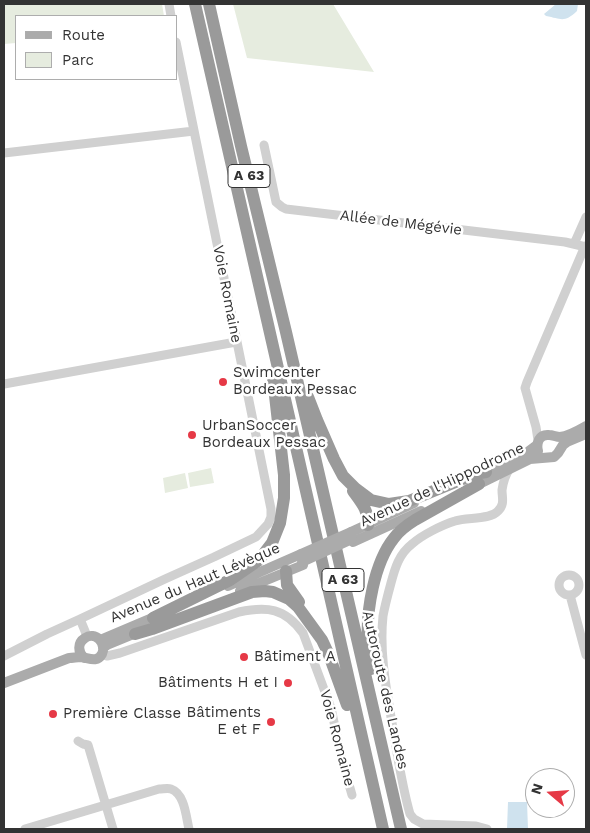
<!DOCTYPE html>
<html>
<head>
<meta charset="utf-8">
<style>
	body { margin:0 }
	#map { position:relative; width:590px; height:833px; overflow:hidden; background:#fff; font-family:"Work Sans",sans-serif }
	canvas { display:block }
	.frame { position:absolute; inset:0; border:5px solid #333; pointer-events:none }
	.legend { position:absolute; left:15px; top:15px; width:162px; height:65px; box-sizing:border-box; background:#fff; border:1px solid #adadad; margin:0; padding:6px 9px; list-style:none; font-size:15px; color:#333 }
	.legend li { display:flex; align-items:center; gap:10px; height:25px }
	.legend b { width:25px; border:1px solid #adadad }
	.north { position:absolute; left:525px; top:768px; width:50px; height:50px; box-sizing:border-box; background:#fff; border:1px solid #adadad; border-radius:50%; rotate:288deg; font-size:14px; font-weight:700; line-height:20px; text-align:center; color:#333 }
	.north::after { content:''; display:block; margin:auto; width:18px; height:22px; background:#e63946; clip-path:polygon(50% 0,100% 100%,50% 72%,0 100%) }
</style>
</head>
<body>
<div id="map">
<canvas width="590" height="833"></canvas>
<div class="frame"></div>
<ul class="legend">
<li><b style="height:6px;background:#ababab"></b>Route</li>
<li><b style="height:14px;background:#e6ecdf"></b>Parc</li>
</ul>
<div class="north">N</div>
</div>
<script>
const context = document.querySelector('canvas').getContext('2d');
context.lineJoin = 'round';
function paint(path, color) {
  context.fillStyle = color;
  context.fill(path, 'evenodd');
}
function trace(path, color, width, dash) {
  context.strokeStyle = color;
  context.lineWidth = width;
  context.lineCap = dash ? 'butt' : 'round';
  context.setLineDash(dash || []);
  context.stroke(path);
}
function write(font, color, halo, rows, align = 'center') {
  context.font = font + ' "Work Sans",sans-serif';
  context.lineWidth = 5;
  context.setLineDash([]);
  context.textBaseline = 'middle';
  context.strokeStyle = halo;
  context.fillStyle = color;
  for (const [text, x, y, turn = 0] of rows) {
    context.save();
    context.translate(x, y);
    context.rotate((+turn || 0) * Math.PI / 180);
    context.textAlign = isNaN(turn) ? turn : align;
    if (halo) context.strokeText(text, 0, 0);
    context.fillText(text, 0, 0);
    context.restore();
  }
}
paint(new Path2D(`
	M4,4H121L123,5L127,4H162L164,16H16V43L4,44Z
	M233,4H333L374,72L247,58Z
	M211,468L214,483L190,487L188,473Z
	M185,473L188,488L165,493L163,478Z`), '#e6ecdf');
paint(new Path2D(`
	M556,4H578L577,11C564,23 562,19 546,16L544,14Z
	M508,802H527L528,829H507Z`), '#cfe2ee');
trace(new Path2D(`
	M169,4L171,16
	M264,145L276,202L282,207L286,209L565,242L586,247
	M4,153L194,131
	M574,244L586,217
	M4,384L236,342
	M538,440L536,427L525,388L527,382L585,246
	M559 585a10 10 0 1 1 20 0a10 10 0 1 1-20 0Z
	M570,595L586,655
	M87,636L80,619L165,579L214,557L256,537L268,524L271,517V509L176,42
	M102,654L107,656L120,653L239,612C267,606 285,608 303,633L331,708L342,760L352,795
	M4,656L47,634L80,619
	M78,741L83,744L88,745L113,829
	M25,829L159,789C163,789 168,788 171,789C185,794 186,817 189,829
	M487,829L476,826L423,824L414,819L410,814C402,786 398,758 393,729C387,692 379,654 383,616C385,605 388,594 391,583C395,568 399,554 412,544C422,535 442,525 455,521C467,517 490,520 498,511C505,504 502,498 502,490C503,483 506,474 510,468`), '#d0d0d0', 9);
trace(new Path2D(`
	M538,451C536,443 539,434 549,435C553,435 556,437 560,437C569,436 579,430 586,426
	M480,474L525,454L537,445
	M473,487L530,459L554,457L558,453L563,445L567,442L586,434
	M351,532L414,503
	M353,542L421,511
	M228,586L301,554
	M240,591L303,565
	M100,640L159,615
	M103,648L107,645L141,631
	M4,683L69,658C73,658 77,657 81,657C89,658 97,663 102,654C107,643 95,631 85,638C77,643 78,652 84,658`), '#ababab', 10);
trace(new Path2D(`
	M195,4L383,829
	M209,4L241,146L286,332L401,829
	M308,397L317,420L334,459L343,476L355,488L371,500L389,504L409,501L475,474L486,472
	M353,491C361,502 369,511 368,525
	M286,571L287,585L299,602
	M153,618L230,580L259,560L272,543L280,523L284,498V475L273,378
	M135,634L152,629L252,592L265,591L273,592L289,599L298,607L322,640L329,655L347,705
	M371,669C370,661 368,651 368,642C366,611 374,563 394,538C399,531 407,525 415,520L479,484`), '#9a9a9a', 12);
trace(new Path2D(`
	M301,554L351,532
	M302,562L352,539`), '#ababab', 10);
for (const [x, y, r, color] of [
	[223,382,5,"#e63946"],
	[192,435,5,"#e63946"],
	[244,657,5,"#e63946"],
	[288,683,5,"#e63946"],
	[53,714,5,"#e63946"],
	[271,722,5,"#e63946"]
]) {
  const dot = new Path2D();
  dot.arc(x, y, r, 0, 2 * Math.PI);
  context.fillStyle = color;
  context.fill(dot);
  trace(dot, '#fff', 2);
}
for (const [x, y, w] of [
	[249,176,42],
	[343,580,42]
]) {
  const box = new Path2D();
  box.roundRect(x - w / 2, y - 11.5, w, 23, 4);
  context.fillStyle = '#fff';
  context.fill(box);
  trace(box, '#333', 1);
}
write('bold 14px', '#333', null, [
	["A 63",249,176],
	["A 63",343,580]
]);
write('15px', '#333', '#fff', [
	["Allée de Mégévie",401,223,7],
	["Voie Romaine",227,294,79],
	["Avenue de l'Hippodrome",442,485,-25],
	["Avenue du Haut Lévèque",195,583,-23],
	["Autoroute des Landes",385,690,77],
	["Voie Romaine",337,738,75]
]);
write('15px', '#333', '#fff', [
	["Swimcenter",233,373],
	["Bordeaux Pessac",233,390],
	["UrbanSoccer",202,426],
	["Bordeaux Pessac",202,443],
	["Bâtiment A",254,657],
	["Bâtiments H et I",278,683,"right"],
	["Bâtiments",261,713,"right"],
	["E et F",261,730,"right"],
	["Première Classe",63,714]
], 'left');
</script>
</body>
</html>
